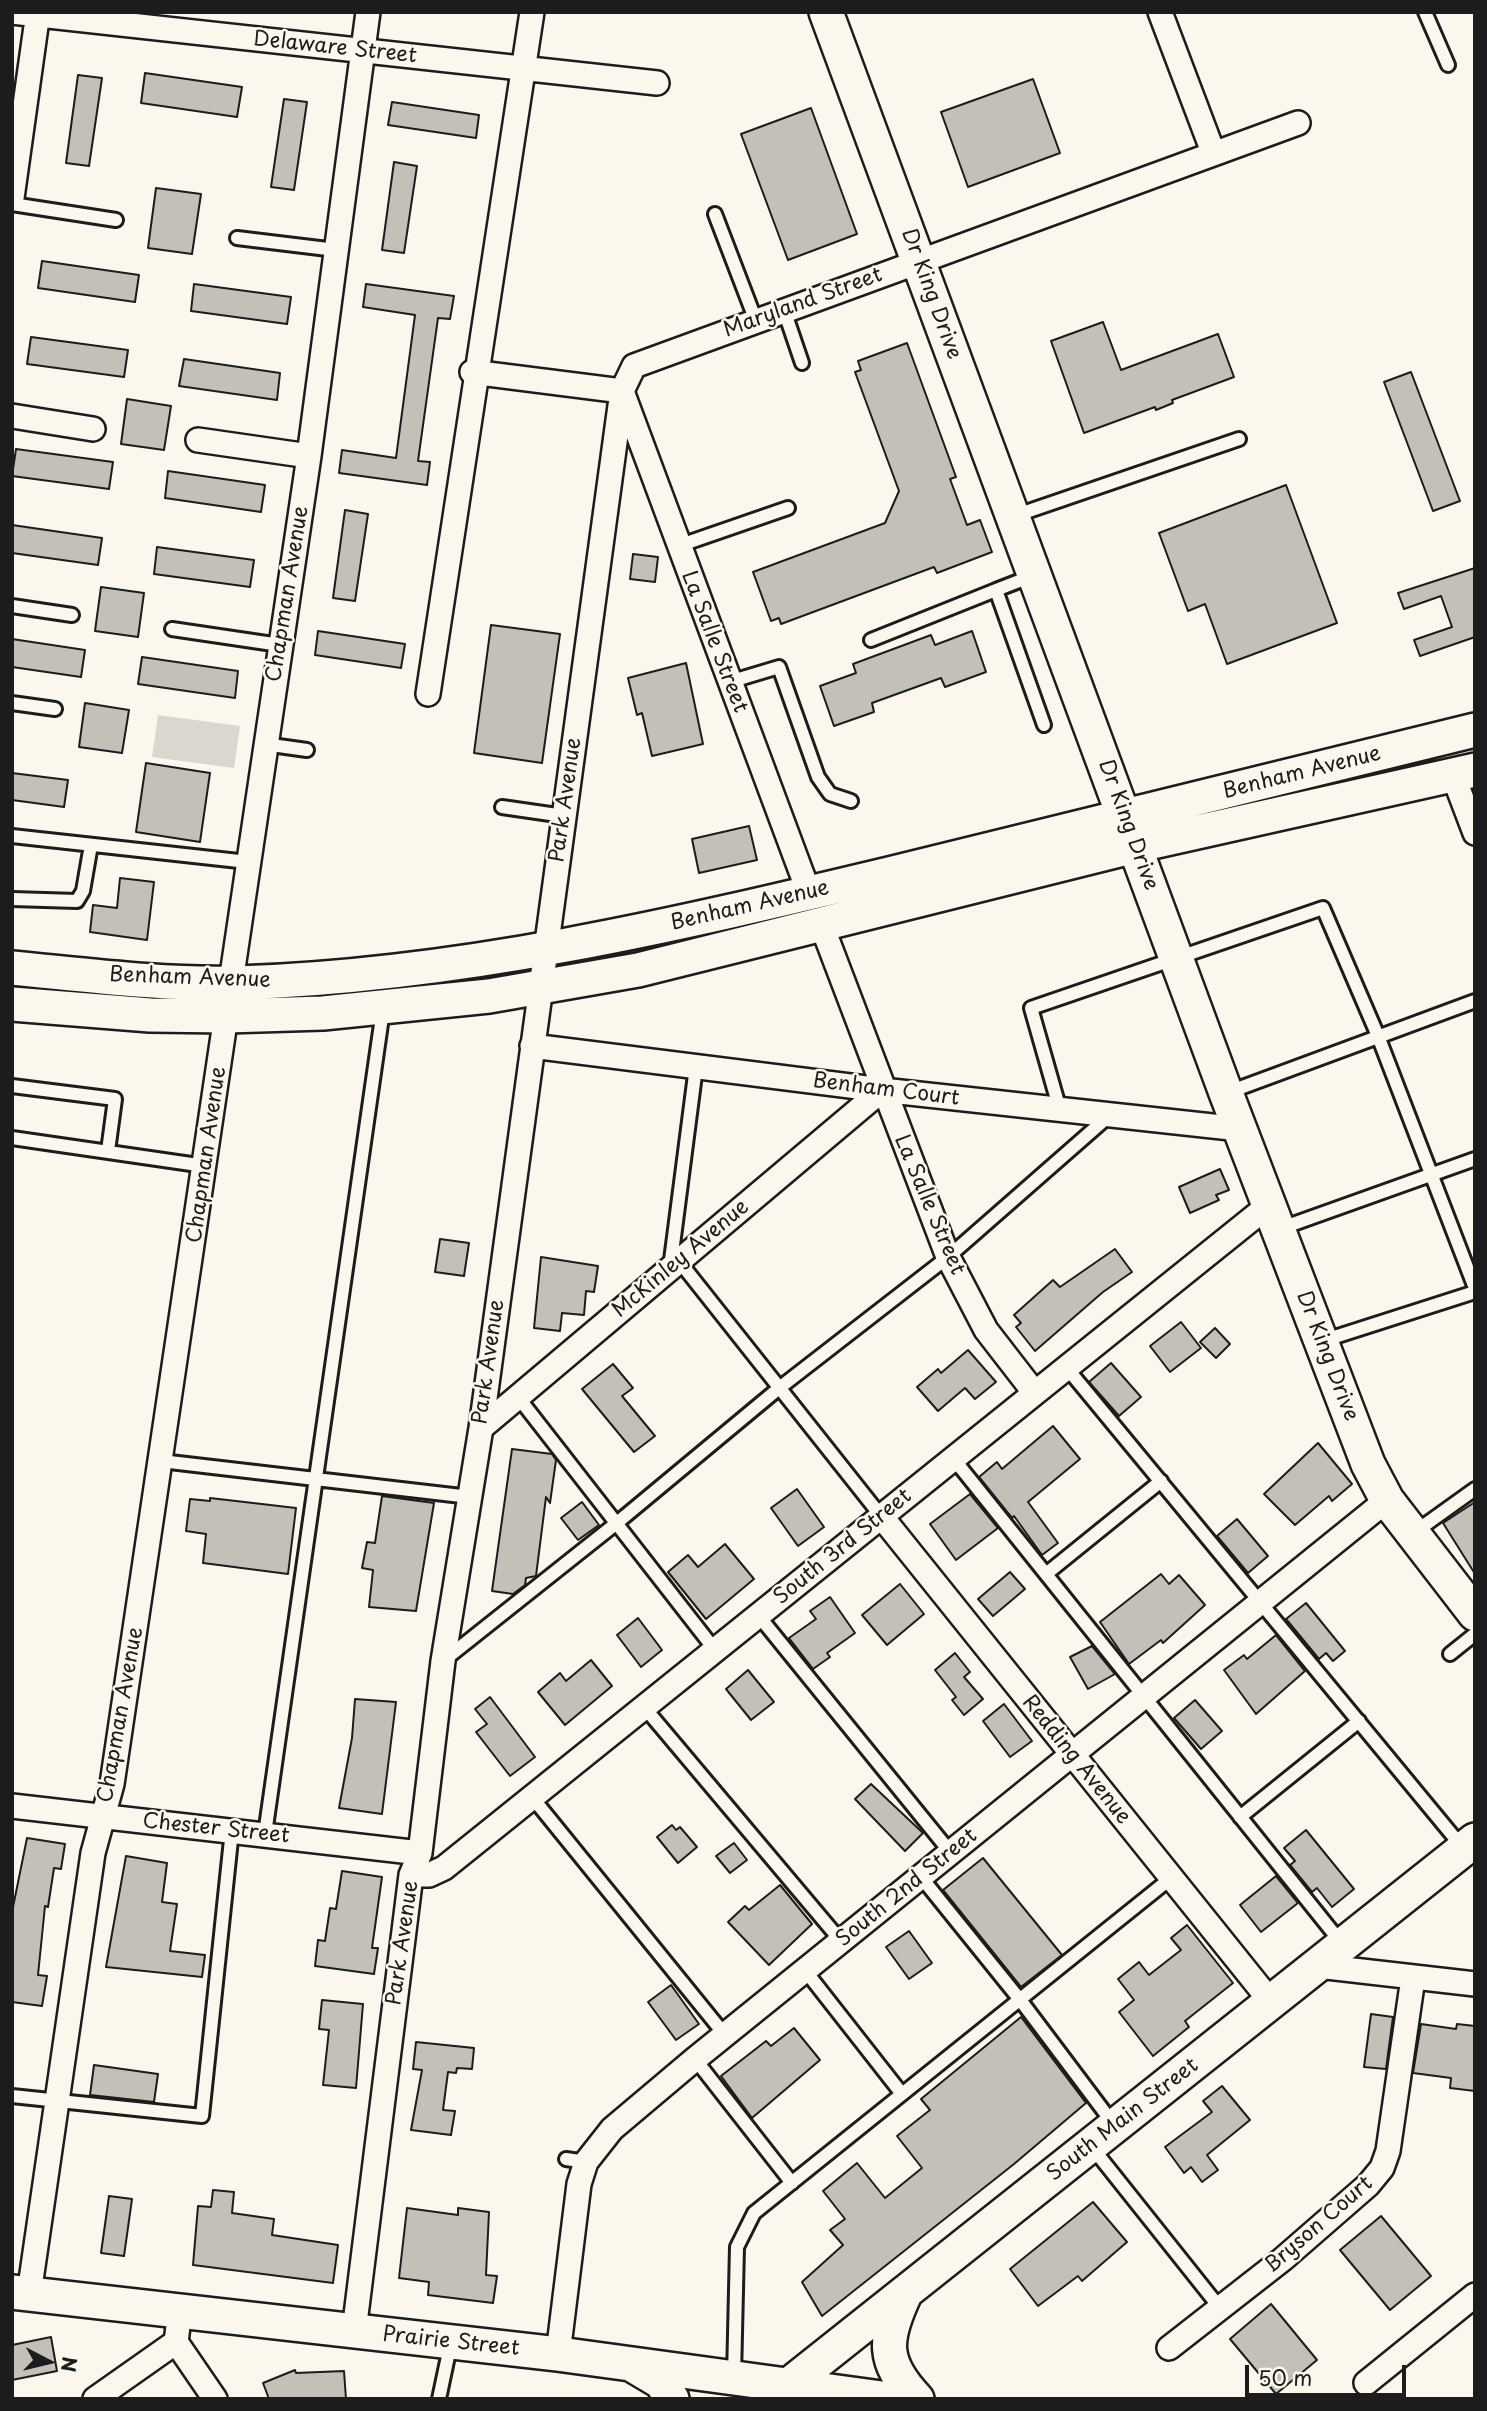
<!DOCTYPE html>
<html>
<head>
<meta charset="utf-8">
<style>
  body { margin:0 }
  #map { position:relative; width:1487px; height:2411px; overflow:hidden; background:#fbf7ec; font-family:"Playpen Sans",sans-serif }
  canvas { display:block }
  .frame { position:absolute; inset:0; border:14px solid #1c1c1c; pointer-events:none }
  .north { position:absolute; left:14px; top:2327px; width:70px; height:70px; -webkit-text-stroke:5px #fbf7ec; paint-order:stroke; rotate:97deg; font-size:19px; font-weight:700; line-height:28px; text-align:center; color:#1c1c1c }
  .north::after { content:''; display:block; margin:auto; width:24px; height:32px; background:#1c1c1c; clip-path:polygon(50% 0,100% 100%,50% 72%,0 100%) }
  .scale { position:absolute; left:1245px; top:2365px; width:161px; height:32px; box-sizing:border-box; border:4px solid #1c1c1c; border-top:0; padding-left:9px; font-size:21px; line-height:24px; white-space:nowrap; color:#1c1c1c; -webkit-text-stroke:5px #fbf7ec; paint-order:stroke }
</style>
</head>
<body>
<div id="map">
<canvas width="1487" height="2411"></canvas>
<div class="frame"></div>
<div class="north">N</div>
<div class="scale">50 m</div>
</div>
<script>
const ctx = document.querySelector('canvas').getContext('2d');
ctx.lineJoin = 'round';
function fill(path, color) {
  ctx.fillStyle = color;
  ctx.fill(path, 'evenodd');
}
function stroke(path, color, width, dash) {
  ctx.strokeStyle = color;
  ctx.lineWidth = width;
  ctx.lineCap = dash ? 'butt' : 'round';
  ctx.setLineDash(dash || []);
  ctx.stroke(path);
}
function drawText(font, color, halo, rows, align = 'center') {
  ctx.font = font + ' "Playpen Sans",sans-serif';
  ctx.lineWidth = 5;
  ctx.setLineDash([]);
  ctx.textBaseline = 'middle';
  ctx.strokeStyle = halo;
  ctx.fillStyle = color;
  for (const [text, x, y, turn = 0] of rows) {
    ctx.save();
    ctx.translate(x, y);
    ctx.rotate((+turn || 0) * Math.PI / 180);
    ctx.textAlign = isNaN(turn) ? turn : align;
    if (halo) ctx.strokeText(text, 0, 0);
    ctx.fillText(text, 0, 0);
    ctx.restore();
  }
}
const green = new Path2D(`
  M158,715L240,726L234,768L152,757Z`);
const building = new Path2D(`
  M145,73L242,87L237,117L141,103Z
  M78,75L102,78L89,166L66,163Z
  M1033,79L1060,153L968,187L941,112Z
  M284,99L307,102L294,190L271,187Z
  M392,102L479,115L476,138L388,125Z
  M811,108L857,234L788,260L741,134Z
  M394,162L417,166L404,253L382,250Z
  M156,188L201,194L192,254L148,248Z
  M42,261L139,275L135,302L38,288Z
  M194,284L291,297L287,324L191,311Z
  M366,284L454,296L450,319L438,318L418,461L430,462L427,485L339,473L342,450L396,458L415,315L363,307Z
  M1103,322L1121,370L1218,334L1234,377L1172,400L1173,403L1156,410L1155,407L1084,433L1051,341Z
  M31,337L128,350L124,377L27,364Z
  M907,343L956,477L950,479L967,525L980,520L992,552L937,573L934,567L781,624L779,618L771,621L753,572L885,523L899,491L855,372L861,370L858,361Z
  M184,359L280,373L277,400L179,386Z
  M1411,372L1460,501L1433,511L1384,382Z
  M127,399L171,406L164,450L121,444Z
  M16,449L113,462L109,489L12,476Z
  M168,471L265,485L261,512L165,498Z
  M1286,485L1337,623L1227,664L1205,604L1188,611L1159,533Z
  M345,510L368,514L355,601L333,598Z
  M12,525L102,538L98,565L12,553Z
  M157,547L254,560L250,587L154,574Z
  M633,554L658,557L655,582L630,579Z
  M1475,568V637L1420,656L1414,640L1452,627L1441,596L1404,609L1398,593Z
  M101,587L144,593L138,637L95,631Z
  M491,625L560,634L542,763L474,753Z
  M318,631L405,644L401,668L315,655Z
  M972,631L986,672L945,687L941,678L872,703L874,712L834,726L820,686L856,673L853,664L931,635L935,645Z
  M12,639L85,650L81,677L12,667Z
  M142,657L238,671L235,698L138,684Z
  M686,663L703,744L652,756L642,713L637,715L628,678Z
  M85,703L129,710L122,753L79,747Z
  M146,763L210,773L200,842L136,832Z
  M12,773L68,780L64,807L12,800Z
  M749,826L757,860L699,873L692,839Z
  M120,878L154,882L147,940L90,932L93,905L117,908Z
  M1220,1169L1229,1190L1216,1195L1219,1200L1190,1213L1179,1187Z
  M440,1239L469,1243L464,1276L435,1272Z
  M1115,1249L1132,1272L1103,1292L1035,1351L1016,1327L1021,1323L1014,1315L1053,1280L1060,1287Z
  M541,1257L598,1266L594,1292L586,1291L584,1315L562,1313L560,1331L534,1328Z
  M1181,1322L1201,1348L1170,1372L1150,1346Z
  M1215,1328L1230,1344L1216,1358L1200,1342Z
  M968,1350L996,1382L975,1399L965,1388L938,1411L917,1387L938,1369L941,1373Z
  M1111,1363L1141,1397L1119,1416L1089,1382Z
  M613,1364L633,1388L622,1396L655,1436L634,1452L582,1389Z
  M1053,1426L1080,1459L1028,1502L1058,1543L1042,1555L1014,1516L1012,1518L979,1477L997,1462L1002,1469Z
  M1318,1443L1352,1484L1332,1501L1329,1496L1295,1525L1264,1494Z
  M512,1449L552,1454L556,1460L550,1503L546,1497L536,1576L526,1578L525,1585L513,1594L492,1591Z
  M797,1489L824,1527L798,1546L771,1508Z
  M970,1494L998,1528L956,1560L930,1524Z
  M382,1496L434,1503L416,1611L369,1607L373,1570L362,1568L367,1542L375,1543Z
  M210,1498L296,1508L288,1574L203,1563L206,1534L186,1531L190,1499L210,1501Z
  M582,1502L599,1525L578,1540L561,1518Z
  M1475,1502V1574L1443,1523Z
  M1237,1519L1268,1556L1248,1573L1217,1536Z
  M725,1544L754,1579L706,1619L668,1572L688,1555L698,1567Z
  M1010,1572L1025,1589L993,1616L978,1599Z
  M1161,1574L1169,1584L1179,1575L1205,1605L1163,1643L1161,1640L1129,1664L1100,1622Z
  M900,1584L924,1614L887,1645L862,1615Z
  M830,1597L855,1633L827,1653L830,1657L813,1669L789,1638L816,1619L810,1611Z
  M1306,1603L1345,1651L1333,1661L1326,1653L1319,1659L1286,1619Z
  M638,1618L662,1650L641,1667L617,1635Z
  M1276,1635L1305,1671L1256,1714L1224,1670L1244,1655L1247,1659Z
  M1092,1646L1115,1674L1088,1689L1070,1657Z
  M955,1653L970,1672L964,1677L983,1699L964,1715L952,1700L956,1697L935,1670Z
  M591,1660L612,1686L565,1725L538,1692L560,1673L566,1681Z
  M748,1670L774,1702L751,1720L726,1689Z
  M490,1697L535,1757L510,1776L476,1732L487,1724L475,1709Z
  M355,1699L396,1702L382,1814L339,1808L352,1738Z
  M1195,1700L1222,1731L1201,1749L1174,1718Z
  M1004,1704L1032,1741L1010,1757L983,1721Z
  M871,1784L923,1833L905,1851L855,1799Z
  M672,1825L676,1830L680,1827L697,1847L678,1863L657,1837Z
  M1306,1830L1354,1889L1332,1907L1317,1888L1312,1892L1290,1865L1295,1861L1284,1848Z
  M27,1838L65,1844L61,1869L54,1868L48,1907L45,1906L38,1975L47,1976L42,2006L12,2002V1912Z
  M734,1843L747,1860L730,1873L716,1856Z
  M126,1856L167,1863L162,1902L177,1904L170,1951L205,1955L202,1977L106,1967Z
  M983,1858L1062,1955L1021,1987L943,1890Z
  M342,1871L382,1877L372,1948H378L374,1974L315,1966L318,1940L325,1941L330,1908L336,1909Z
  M1276,1876L1298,1903L1261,1932L1240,1905Z
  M780,1885L812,1924L769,1965L728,1922L745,1906L749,1910Z
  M1187,1925L1233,1983L1185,2021L1189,2027L1153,2056L1119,2012L1134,2000L1118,1979L1139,1962L1149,1975L1181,1950L1171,1938Z
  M909,1931L932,1963L909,1979L886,1947Z
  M671,1985L699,2024L676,2040L648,2002Z
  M322,2000L363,2004L356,2088L323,2085L329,2030L319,2029Z
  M1371,2014L1393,2017L1386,2069L1364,2067Z
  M1021,2017L1086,2103L1014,2164L822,2316L802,2282L843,2245L830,2230L845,2219L823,2191L857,2163L885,2198L922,2168L897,2136L930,2110L921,2099Z
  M1421,2024L1456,2029L1457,2024L1475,2026V2091L1450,2088L1451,2078L1413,2073Z
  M794,2028L820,2060L752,2118L721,2076L766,2041L771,2046Z
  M416,2042L474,2048L472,2069L457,2068L456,2073L448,2072L443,2110L455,2111L451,2135L411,2130L422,2070L413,2069Z
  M94,2065L158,2074L154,2102L90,2095Z
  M1222,2086L1250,2120L1207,2155L1218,2170L1202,2182L1191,2167L1184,2173L1165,2147L1212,2112L1203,2101Z
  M213,2190L234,2192L232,2213L274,2219L272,2235L338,2245L333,2283L193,2265L198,2206L211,2207Z
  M109,2196L132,2199L124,2256L101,2253Z
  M1093,2202L1127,2242L1082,2281L1078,2276L1038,2306L1010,2269Z
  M407,2208L458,2215V2208L489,2212L486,2275L497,2276L493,2303L428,2295L429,2282L399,2278Z
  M1381,2216L1431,2276L1390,2310L1340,2250Z
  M1271,2304L1317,2360L1276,2394L1230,2339Z
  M51,2337L57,2371L12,2380V2345Z
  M295,2370L296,2373L344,2371L346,2399H269L263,2383Z`);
const lane = new Path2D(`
  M1425,12L1448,65
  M12,204L116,220
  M715,214L756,321
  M237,238L336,250
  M784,310L802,363
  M1014,516L1239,439
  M678,546L788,508
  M1032,576L996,590L1044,725
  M12,606L72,615
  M172,629L280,645
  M871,640L996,590
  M729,682L779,667L818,777L830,794L851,801
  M12,703L55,709
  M264,744L307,750
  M502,807L564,816
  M12,836L248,862
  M12,899L77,901L83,891L91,845
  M12,1086L115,1099L108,1151
  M1229,1092L1475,1001
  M1060,1110L1031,1008L1323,908L1378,1036L1475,1288
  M12,1138L205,1166
  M1279,1229L1475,1159
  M679,1261L881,1516
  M670,1268L696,1067
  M1322,1341L1475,1292
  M1066,1367L1463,1848
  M518,1397L715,1650
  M953,1458L1343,1945
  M161,1461L470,1497
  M1415,1532L1475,1489
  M1046,1574L1161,1481
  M758,1615L951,1853
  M1450,1654L1475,1634
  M443,1661L618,1522L778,1389L948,1257L1110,1115
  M644,1707L841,1941
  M532,1797L725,2035
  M1240,1817L1359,1721
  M265,1834L383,1010
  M921,1877L1021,2001L1115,2126
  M804,1969L902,2094
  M695,2059L792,2183
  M12,2096L202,2116L232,1830
  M1091,2146L1220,2308
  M566,2159L586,2162
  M734,2377L737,2247L754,2213L1171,1878
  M439,2399L451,2342`);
const street = new Path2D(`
  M12,12L657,83
  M1160,12L1213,152
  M12,198L38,12
  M472,372L622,391L634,366L1298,123
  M623,394L809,893
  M12,416L93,429
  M198,440L309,456
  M428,694L532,12
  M1453,775L1475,833
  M822,926L948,1257L986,1330L1034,1392
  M532,1046L882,1090L1240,1129
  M481,1428L882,1090
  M881,1516L1272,2003
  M12,1806L420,1853
  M411,1875H429L444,1868L1269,1205
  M1318,1966L1475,1984
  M29,2294L93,1853L112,1784L309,456L368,12
  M354,2331L411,1875L420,1853L443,1661L481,1428L622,391
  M176,2342L215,2399
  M1169,2348L1283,2259L1368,2185L1382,2168L1388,2151L1413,1978
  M558,2354L579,2184L586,2162L612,2129L695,2059L1387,1500
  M1366,2383L1475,2295
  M95,2399L176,2342L180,2311`);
const secondary = new Path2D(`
  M826,12L1226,1093L1368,1464L1387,1500L1475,1614
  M12,968C86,975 162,985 236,983C460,976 676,925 893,873C1087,826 1281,778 1475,730
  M12,1004L150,1015L227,1016L323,1013L489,996L638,970L1135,846L1475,770
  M12,2292L558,2354L889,2399
  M905,2294C884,2339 881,2361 917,2399
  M634,2366L661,2382L672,2399
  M771,2399L1475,1840`);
const streetNames = [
  ["Delaware Street",335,48,6],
  ["Dr King Drive",931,294,70],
  ["Maryland Street",803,303,-20],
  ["Chapman Avenue",288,594,-81],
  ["La Salle Street",714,642,69],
  ["Benham Avenue",1302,773,-14],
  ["Park Avenue",566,800,-82],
  ["Dr King Drive",1128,825,70],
  ["Benham Avenue",750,906,-13],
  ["Benham Avenue",190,978,2],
  ["Benham Court",886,1090,7],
  ["Chapman Avenue",207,1155,-82],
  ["La Salle Street",929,1205,67],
  ["McKinley Avenue",681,1259,-40],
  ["Dr King Drive",1327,1356,69],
  ["Park Avenue",489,1362,-82],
  ["South 3rd Street",843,1547,-39],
  ["Chapman Avenue",121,1715,-80],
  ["Redding Avenue",1076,1760,51],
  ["Chester Street",216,1829,6],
  ["South 2nd Street",907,1888,-39],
  ["Park Avenue",403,1943,-82],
  ["South Main Street",1123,2120,-38],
  ["Bryson Court",1319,2225,-41],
  ["Prairie Street",451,2342,6]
];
fill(green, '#dad7ce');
fill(building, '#c3c0b8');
stroke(building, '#1c1c1c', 2);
stroke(lane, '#1c1c1c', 18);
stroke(street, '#1c1c1c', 28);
stroke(secondary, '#1c1c1c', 38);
stroke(lane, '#fbf7ec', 12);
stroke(street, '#fbf7ec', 23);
stroke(secondary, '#fbf7ec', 33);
drawText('21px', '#1c1c1c', '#fbf7ec', streetNames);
</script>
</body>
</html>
